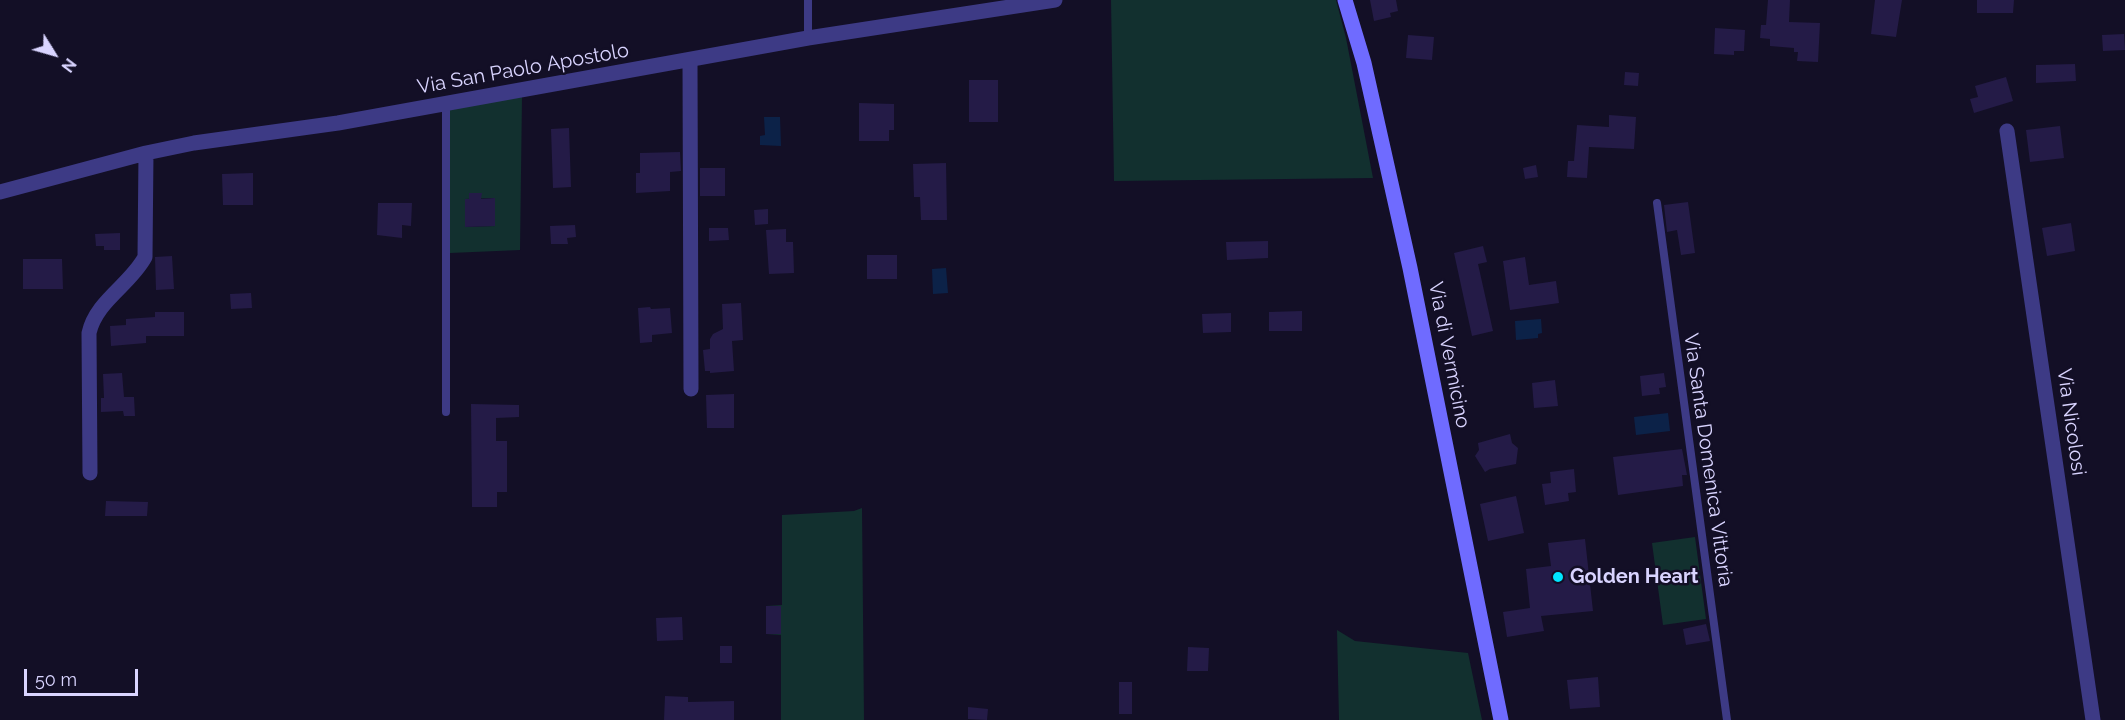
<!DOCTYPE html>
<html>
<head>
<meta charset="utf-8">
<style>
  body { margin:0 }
  #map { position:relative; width:2125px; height:720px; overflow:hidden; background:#130f26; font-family:Raleway,sans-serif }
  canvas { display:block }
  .north { position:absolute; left:24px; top:24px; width:60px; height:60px; -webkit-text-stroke:4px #130f26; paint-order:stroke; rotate:127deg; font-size:16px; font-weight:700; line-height:24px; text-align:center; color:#d9d4ff }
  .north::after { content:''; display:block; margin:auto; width:21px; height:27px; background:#d9d4ff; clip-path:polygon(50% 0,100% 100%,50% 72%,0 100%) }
  .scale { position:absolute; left:24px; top:669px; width:114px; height:27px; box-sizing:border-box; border:3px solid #d9d4ff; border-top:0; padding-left:8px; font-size:18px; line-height:21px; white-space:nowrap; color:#d9d4ff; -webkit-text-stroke:4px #130f26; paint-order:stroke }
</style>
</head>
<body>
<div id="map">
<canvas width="2125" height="720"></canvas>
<div class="north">N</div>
<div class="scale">50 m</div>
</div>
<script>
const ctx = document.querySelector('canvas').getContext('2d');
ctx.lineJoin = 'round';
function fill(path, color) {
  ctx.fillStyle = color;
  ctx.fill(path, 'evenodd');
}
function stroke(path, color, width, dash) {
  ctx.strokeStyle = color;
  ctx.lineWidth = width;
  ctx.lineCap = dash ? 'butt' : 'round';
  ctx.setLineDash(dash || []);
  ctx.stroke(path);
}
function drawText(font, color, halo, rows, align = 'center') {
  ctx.font = font + ' Raleway,sans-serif';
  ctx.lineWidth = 5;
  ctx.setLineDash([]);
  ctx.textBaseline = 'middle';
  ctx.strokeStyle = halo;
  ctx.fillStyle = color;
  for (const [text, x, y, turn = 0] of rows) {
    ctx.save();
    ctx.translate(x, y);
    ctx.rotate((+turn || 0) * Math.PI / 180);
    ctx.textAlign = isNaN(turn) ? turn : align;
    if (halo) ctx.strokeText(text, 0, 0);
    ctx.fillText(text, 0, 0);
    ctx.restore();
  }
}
const green = new Path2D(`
  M1111,0H1336L1346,38L1373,178L1114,181Z
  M522,97L520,250L450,253V108ZM494,198L495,226L465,227V199Z
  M862,508L864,720H781V635L766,634V606L782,605V515L854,511Z
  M1695,537L1706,619L1663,625L1652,543Z
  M1337,630L1355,641L1468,653L1482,720H1339Z`);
const water = new Path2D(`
  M764,117H780L781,146L760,145V136L765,135Z
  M946,268L948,293L933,294L932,269Z
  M1541,319L1542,333L1538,334V338L1516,340L1515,321Z
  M1668,413L1670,431L1636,435L1634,417Z`);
const building = new Path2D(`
  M1370,0H1396L1398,11L1390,13L1391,17L1374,21Z
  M1768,0H1790L1789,22L1820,23L1818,62L1797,61L1798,52H1794V48L1770,46V39L1760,38L1761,25H1766Z
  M1875,0H1902L1896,37L1871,34Z
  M1977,0H2014L2013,13H1977Z
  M1715,28L1745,30L1744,51H1734V55L1714,54Z
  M2124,34L2125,50L2103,51L2102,35Z
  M1408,35L1434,37L1432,60L1406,58Z
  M2075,64L2076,81L2036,83V65Z
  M1625,72L1639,73L1638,86L1624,85Z
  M2006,77L2013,101L1974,113L1970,99L1978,97L1975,86Z
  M969,80H998V122H969Z
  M859,103L894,104V130H889V141H859Z
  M1609,115L1636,117L1634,149L1589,147L1587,178L1567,177L1568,161H1574L1577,125L1609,127Z
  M2060,126L2064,158L2030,162L2026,130Z
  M569,128L571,187L553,188L551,129Z
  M680,152L681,171L670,172V191L636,193V173H640V153Z
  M946,163L947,220H921L920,197H914L913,164Z
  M1536,165L1538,177L1525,179L1523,168Z
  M700,168H725V196H700Z
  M253,173V205H223L222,174Z
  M469,193H482L481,199L495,198V226L465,227V199H469Z
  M1688,202L1695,253L1681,255L1677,230L1667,232L1664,205Z
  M378,203H412L411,226L402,225V238L377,235Z
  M768,209V224L755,225L754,210Z
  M2071,223L2075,251L2047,256L2042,228Z
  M575,225L576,237L567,238L568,244H551L550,226Z
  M709,228H728L729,240L709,241Z
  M786,229V242H793L794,273L769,274L766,230Z
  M120,233V250H104V246H96L95,234Z
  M1268,241V258L1227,260L1226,242Z
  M1483,246L1487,262L1478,264L1493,331L1472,336L1454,253Z
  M867,255H897V279H867Z
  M172,256L174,289L156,290L155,257Z
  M1525,257L1529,285L1556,281L1559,303L1510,310L1503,261Z
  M23,259H62L63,289H23Z
  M251,293L252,308L231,309L230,294Z
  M741,303L743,340L732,341L734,371L710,373V371H705L703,350L710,349V339L713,334L723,329L722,304Z
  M650,307L651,309L670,308L672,333L652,335V342L640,343L638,308Z
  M1302,311V331H1269V312Z
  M155,312H184V336H146V343L111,346L110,326L126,325V319L155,317Z
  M1231,313V332L1203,333L1202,314Z
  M122,373L124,397H134L135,416H124L123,411L101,412V398H104L103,374Z
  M1664,373L1666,387L1659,388L1660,394L1642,396L1640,376Z
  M1555,380L1558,406L1534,408L1532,383Z
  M734,394V428H707L706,395Z
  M471,404L519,405V417L496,418V441H507V492H497V507H472Z
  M1510,434L1512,443L1518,448L1516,464L1490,469L1485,472L1475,456L1479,450L1478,443Z
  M1682,449L1687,475H1682L1683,486L1618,495L1613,457Z
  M1574,469L1576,492L1568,493L1569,501L1545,505L1542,484L1551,483L1550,472Z
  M1516,496L1524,533L1488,541L1480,504Z
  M106,501L148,502L147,516H105Z
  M1585,539L1593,611L1541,616L1544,631L1507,637L1503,612L1530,608L1526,569L1551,566L1548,543Z
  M766,606H781V634H766Z
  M682,617L683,640L657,641L656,618Z
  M1706,624L1710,641L1686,645L1683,629Z
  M720,646H732V663H720Z
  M1188,647L1209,648L1208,671H1187Z
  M1598,677L1600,707L1570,709L1567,680Z
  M1119,682H1132V714H1119Z
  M665,696L688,697V702L734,701V720H664Z
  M968,707L988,709L987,720L968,719Z`);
const lane = new Path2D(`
  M808,0V38
  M446,104V412
  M1657,203L1727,720`);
const street = new Path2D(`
  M690,60L691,389
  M2007,131L2093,720
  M0,192L146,153L194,143L338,123L808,38L1055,0
  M90,473L89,333C96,301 130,285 145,257L146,153`);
const secondary = new Path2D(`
  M1345,0L1364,63L1410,268L1501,720`);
const markers = [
  [1558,577,6,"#00e5ff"]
];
const streetNames = [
  ["Via San Paolo Apostolo",523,69,-10],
  ["Via di Vermicino",1449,355,79],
  ["Via Nicolosi",2071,422,82],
  ["Via Santa Domenica Vittoria",1708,460,82]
];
const poiNames = [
  ["Golden Heart",1570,577]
];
fill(green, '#12302f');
fill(water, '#0c2248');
fill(building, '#241b47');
stroke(lane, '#3d3a85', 8);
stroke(street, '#3d3a85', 15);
stroke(secondary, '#6f6bff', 15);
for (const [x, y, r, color] of markers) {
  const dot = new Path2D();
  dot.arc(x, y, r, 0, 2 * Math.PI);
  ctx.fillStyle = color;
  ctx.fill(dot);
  stroke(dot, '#130f26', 2);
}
drawText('20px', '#d9d4ff', '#130f26', streetNames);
drawText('bold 20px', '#d9d4ff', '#130f26', poiNames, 'left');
</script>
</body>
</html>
